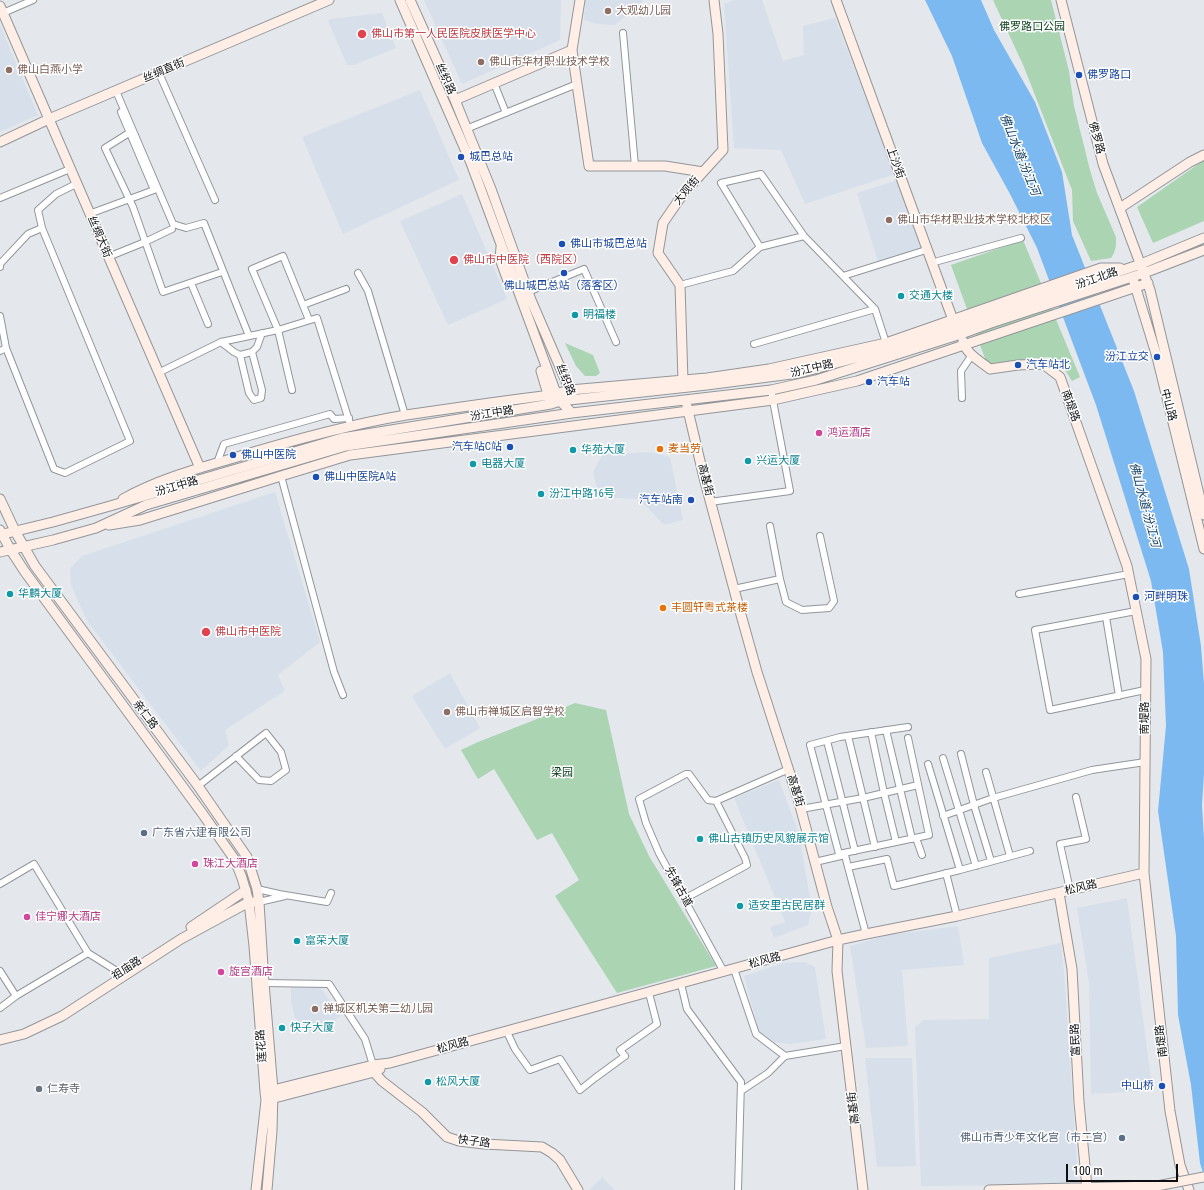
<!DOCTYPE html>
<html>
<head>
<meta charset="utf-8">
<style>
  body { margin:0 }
  #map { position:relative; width:1204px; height:1190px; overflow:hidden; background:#e4e8ec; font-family:"Roboto Condensed",sans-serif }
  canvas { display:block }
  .scale { position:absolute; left:1066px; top:1164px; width:112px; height:18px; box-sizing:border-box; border:2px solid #0d0e10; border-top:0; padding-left:5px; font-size:12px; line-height:14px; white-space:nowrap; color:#0d0e10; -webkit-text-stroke:3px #fff; paint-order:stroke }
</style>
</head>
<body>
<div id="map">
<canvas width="1204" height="1190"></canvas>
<div class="scale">100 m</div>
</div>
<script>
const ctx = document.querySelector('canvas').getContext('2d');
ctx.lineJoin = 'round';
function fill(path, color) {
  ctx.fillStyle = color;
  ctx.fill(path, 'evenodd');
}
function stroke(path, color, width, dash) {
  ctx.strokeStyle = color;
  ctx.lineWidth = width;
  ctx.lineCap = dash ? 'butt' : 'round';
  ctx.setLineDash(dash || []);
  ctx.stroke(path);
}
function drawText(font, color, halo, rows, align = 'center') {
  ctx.font = font + ' "Roboto Condensed","Noto Sans SC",sans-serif';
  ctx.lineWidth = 3;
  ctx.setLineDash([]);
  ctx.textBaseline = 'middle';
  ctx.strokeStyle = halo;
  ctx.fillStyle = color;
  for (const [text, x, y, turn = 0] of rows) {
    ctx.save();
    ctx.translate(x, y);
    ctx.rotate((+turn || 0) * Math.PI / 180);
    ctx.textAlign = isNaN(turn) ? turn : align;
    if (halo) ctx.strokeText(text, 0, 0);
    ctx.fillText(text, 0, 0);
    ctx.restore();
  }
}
const built = new Path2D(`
  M424,0H561L560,40L462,84Z
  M585,0H642L643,2L615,25L597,24L584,20Z
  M733,0H762L783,61L804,55L803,26L835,18L895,174L805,204L781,150L734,148L724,4Z
  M382,13L396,48L354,65H347L328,21L330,19Z
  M0,25L38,115L0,132Z
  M420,90L459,180L343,234L302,137Z
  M898,180L921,248L878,262L857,193Z
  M462,194L507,299L448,325L400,221Z
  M650,452L670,457L683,520L664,525L639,499L599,497L593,472L602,455Z
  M275,492L320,642L278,675L285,691L225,730L229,745L201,771L88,622L77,599L71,584L70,568L82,556Z
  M450,673L480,728L445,749L412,696Z
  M779,780L799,834L812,908L808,925L774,938L770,927L785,922L734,798Z
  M1127,898L1152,1086L1143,1091L1091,1094L1089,983L1077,908Z
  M958,926L964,965L902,970L908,1046L866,1048L850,946L888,935Z
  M1061,943L1064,972L1078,1178L1064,1185L921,1186L915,1027L924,1020L989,1019V958Z
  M805,962L815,967L826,1039L791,1044L774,1042L759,1032L744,976L784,963Z
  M291,987H320L341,1016L329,1025L309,1031L295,1018L291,1000Z
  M865,1058H912L916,1166L877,1167Z
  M602,1177L615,1190H589Z`);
const green = new Path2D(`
  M993,0H1051L1069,71L1074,106L1090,170L1097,193L1116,237V246L1114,253L1111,258L1091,261L1073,221L1072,190L1024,67Z
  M1204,160V221L1153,243L1137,207Z
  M1023,240L1080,377L1072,381L1065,370L1048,357L987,364L951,265Z
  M565,343L593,355L600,373L596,376H585L576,366Z
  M575,703L606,710L629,814L649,856L716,966L617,993L555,896L579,880L552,833L537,840L494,769L478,779L461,750L478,742L532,721Z`);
const water = new Path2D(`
  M925,0H981L994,30L1035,102L1062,172L1072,235L1134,391L1189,569L1201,646L1204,684V774L1202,805L1204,839V1176L1200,1163L1191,1085L1178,1015L1176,936L1158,811L1166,726L1163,652L1151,581L1096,405L1037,248L1010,194L982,143L952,56Z`);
const street = new Path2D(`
  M3,13L33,0
  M623,33L635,166
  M159,73L215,200
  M494,83L506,113
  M116,91L173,224L186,228L204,223L249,336
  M466,129L577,84
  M129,133L105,148L133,207L163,292L222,272
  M0,198L70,169
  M89,214L154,190L121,112
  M804,236L760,247L721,183L761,174L804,236L875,309L886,343
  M108,257L145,242L172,229
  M931,263L1021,238
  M0,267V264L28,234L42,228L38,210L56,194L76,184
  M358,273L368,291L405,415
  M843,276L926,250
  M191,283L208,324
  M680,285L733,271L760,247
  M528,292L584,269L616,342
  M303,305L346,289
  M0,316L6,348L0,351
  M221,342L234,352L240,355L252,352L257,347L262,333
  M754,344L875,309
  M6,348L54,469L65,473L130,441L42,228
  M240,355L249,393L254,400L261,398L262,390L252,352
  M158,373L221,342L278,330L317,318L351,427
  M292,390L278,330L252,269L283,256L309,320
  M962,398L961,371L972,355
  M217,463L224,444L330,414L334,419L349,418
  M281,476L334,672L343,695
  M710,502L790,491L771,390
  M770,526L780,579
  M734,589L780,579L786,602L802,610L829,608L834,601L820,536
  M1019,594L1129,574
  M1136,611L1035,630L1050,710L1145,690
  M1106,617L1119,696
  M886,730L912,839
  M848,736L875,847
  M908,738L929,835L896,842L884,793L918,785
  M827,741L855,851
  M961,754L974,805L991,861
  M943,758L976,866
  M928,764L960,870
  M986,772L1010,856
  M198,786L266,733L281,752L286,770L271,781L259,780L236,756
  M801,809L863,798L884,793L871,732
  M943,816L993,798L1092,770L1145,762
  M916,838L922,855
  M896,842L839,854L810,745L840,737L908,727
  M815,862L845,855L848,867L887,859L894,886L960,870L1030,851
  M848,867L866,934
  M946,873L957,916
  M0,884L34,864L88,953L120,973
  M257,889L279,894L327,902L331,893
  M1070,890L1060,844L1086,839L1076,797
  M684,899L747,865L745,858L716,801
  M259,902L285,896
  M734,969L756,1034L785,1056
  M0,971L16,996L0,1008
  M724,972L659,853L646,823L639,799L686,774H689L708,800L716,801L789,769
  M264,983L329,984L365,1039L373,1065
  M681,984L687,1009L741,1082L738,1190
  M16,996L88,953
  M507,1032L515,1049L530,1070L560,1059L580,1090L595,1078L625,1056L620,1050L657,1024L649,993
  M741,1091L768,1073L785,1056L846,1046`);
const secondary = new Path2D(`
  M400,0L471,163L556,393L560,401L572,413
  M410,0L455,100L491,189L531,300L572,395
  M580,0L572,50L589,166H665L703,172
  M836,0L953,320
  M1061,0L1103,164L1150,290L1204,515
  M0,6L200,468
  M455,100L572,50
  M0,142L49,119L329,0
  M1120,208L1190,162L1204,155
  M501,247L500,259L508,281
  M1134,282L1157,357L1204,549
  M963,341C966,354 980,361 990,369L1018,365L1043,364L1060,377L1127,566L1146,659L1144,873L1170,1111L1180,1165L1189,1190
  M541,371L550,401
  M683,381L680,285L658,253L663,223L683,194L723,150L718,34L714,0
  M687,406L704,478L738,604L757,672L799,802L827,907L838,940L837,971L863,1190
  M0,499L15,531L35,566L198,786L247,857L257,889L259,902L264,983L273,1090L272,1131L267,1190
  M123,499C155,481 192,470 227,460C286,442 346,425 406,415C454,408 502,401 550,395L570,390L707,378L769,369L886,343L1101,268H1120
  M109,525L140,520L281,476L350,455L773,400L857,381L1148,283
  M0,530L10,549L25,572L202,813L235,860L242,878L249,902L254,946L265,1092L266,1100L256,1190
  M0,535L53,522L110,506L342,438L551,404L560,401L707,385L799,373L886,350L1141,264L1204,238
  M0,552L53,540L96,528L146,505L346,446L572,413L771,390L816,380L961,334L991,323L1144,273L1204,250
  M1059,893L1072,969L1079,1102L1087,1188
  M191,927L246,890
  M0,1040L24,1034L62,1016L181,939L249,902H254
  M373,1065L374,1072L382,1081L422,1112L447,1137L459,1141L484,1144L542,1147L552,1153L560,1160L578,1190
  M265,1092L373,1065L390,1063L838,940L866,934L957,916L1144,873
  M267,1100L374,1072L380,1069
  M989,1190L1157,1186`);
const secondaryBridge = new Path2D(`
  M1157,1186L1204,1177`);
const markers = [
  [608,11,4,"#8d6e63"],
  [362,34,5,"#e0444e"],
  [481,62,4,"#8d6e63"],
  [9,70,4,"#8d6e63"],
  [1079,75,4,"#1a4fb4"],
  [461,157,4,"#1a4fb4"],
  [889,220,4,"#8d6e63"],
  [562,244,4,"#1a4fb4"],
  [454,260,5,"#e0444e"],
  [564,273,4,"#1a4fb4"],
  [901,296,4,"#0f9aa8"],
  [575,315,4,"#0f9aa8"],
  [1157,357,4,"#1a4fb4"],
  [1018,365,4,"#1a4fb4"],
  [869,382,4,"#1a4fb4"],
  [819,433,4,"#d1479c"],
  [510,447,4,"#1a4fb4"],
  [660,449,4,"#e8710a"],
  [573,450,4,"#0f9aa8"],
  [233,455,4,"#1a4fb4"],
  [748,461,4,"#0f9aa8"],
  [473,464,4,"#0f9aa8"],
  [316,477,4,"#1a4fb4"],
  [541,494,4,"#0f9aa8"],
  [691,500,4,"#1a4fb4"],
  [10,594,4,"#0f9aa8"],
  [1136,597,4,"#1a4fb4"],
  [663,608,4,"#e8710a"],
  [206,632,5,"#e0444e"],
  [447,712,4,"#8d6e63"],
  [144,833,4,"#5c6f8a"],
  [700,839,4,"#0f9aa8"],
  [195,864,4,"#d1479c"],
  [740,906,4,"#0f9aa8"],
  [27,917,4,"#d1479c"],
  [297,941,4,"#0f9aa8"],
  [221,972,4,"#d1479c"],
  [315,1009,4,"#8d6e63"],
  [282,1028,4,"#0f9aa8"],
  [428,1082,4,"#0f9aa8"],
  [1162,1086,4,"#1a4fb4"],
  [39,1089,4,"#6b7280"],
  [1122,1138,4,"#5c6f8a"]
];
const educationNames = [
  ["大观幼儿园",616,11],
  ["佛山市华材职业技术学校",489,62],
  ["佛山白燕小学",17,70],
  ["佛山市华材职业技术学校北校区",897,220],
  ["佛山市禅城区启智学校",455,712],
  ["禅城区机关第二幼儿园",323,1009]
];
const parkNames = [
  ["佛罗路口公园",1032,27],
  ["梁园",562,773]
];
const healthNames = [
  ["佛山市第一人民医院皮肤医学中心",371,34],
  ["佛山市中医院（西院区）",463,260],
  ["佛山市中医院",215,632]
];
const streetNames = [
  ["丝绸直街",164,71,-23],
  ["丝织路",445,79,66],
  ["佛罗路",1096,138,75],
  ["上沙街",895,163,70],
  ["大观街",687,191,-50],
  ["丝绸大街",99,237,67],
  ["汾江北路",1097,279,-19],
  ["汾江中路",812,369,-13],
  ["丝织路",565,380,69],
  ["中山路",1168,405,76],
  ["南堤路",1070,406,70],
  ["汾江中路",492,414,-9],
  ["高基街",705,480,76],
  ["汾江中路",177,487,-16],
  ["亲仁路",145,715,53],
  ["南堤路",1145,718,-90],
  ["高基街",795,791,73],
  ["先锋古道",678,887,61],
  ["松风路",1081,888,-13],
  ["松风路",765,961,-15],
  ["祖庙路",127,969,-33],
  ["富民路",1076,1040,-93],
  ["南堤路",1162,1041,-97],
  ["莲花路",262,1046,-94],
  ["松风路",453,1046,-15],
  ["高基街",854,1108,-97],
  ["快子路",474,1142,8]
];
const transitNames = [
  ["佛罗路口",1087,75],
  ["城巴总站",469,157],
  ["佛山市城巴总站",570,244],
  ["佛山城巴总站（落客区）",564,286,"center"],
  ["汾江立交",1149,357,"right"],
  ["汽车站北",1026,365],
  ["汽车站",877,382],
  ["汽车站C站",502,447,"right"],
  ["佛山中医院",241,455],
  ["佛山中医院A站",324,477],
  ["汽车站南",683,500,"right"],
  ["河畔明珠",1144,597],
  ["中山桥",1154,1086,"right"]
];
const cultureNames = [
  ["交通大楼",909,296],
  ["明福楼",583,315],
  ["华苑大厦",581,450],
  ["兴运大厦",756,461],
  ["电器大厦",481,464],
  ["汾江中路16号",549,494],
  ["华麟大厦",18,594],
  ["佛山古镇历史风貌展示馆",708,839],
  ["适安里古民居群",748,906],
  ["富荣大厦",305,941],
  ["快子大厦",290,1028],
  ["松风大厦",436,1082]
];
const hotelNames = [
  ["鸿运酒店",827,433],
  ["珠江大酒店",203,864],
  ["佳宁娜大酒店",35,917],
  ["旋宫酒店",229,972]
];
const foodNames = [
  ["麦当劳",668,449],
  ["丰圆轩粤式茶楼",671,608]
];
const serviceNames = [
  ["广东省六建有限公司",152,833],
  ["佛山市青少年文化宫（市二宫）",1114,1138,"right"]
];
const worshipNames = [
  ["仁寿寺",47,1089]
];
const waterNames = [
  ["佛山水道-汾江河",1019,155,68],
  ["佛山水道-汾江河",1144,505,75]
];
fill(built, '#d7dfea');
fill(green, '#abd4b3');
fill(water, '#7cb9f1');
stroke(street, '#92969a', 8);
stroke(secondary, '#92969a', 11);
stroke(street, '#fff', 6);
stroke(secondary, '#feeee6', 9);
stroke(secondaryBridge, '#92969a', 11, []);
stroke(secondaryBridge, '#feeee6', 9);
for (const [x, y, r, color] of markers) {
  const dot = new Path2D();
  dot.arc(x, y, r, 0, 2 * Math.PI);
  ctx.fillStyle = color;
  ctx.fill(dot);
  stroke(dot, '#fff', 1.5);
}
drawText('11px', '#785e54', '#fff', educationNames, 'left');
drawText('11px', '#0d411f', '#fff', parkNames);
drawText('11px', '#be3a42', '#fff', healthNames, 'left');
drawText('11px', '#0d0e10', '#fff', streetNames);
drawText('11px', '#164399', '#fff', transitNames, 'left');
drawText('11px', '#0d838f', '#fff', cultureNames, 'left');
drawText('11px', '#b23c85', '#fff', hotelNames, 'left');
drawText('11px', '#c56008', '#fff', foodNames, 'left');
drawText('11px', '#4e5e75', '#fff', serviceNames, 'left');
drawText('11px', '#5b616d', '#fff', worshipNames, 'left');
drawText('italic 12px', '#133f64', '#fff', waterNames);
</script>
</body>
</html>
